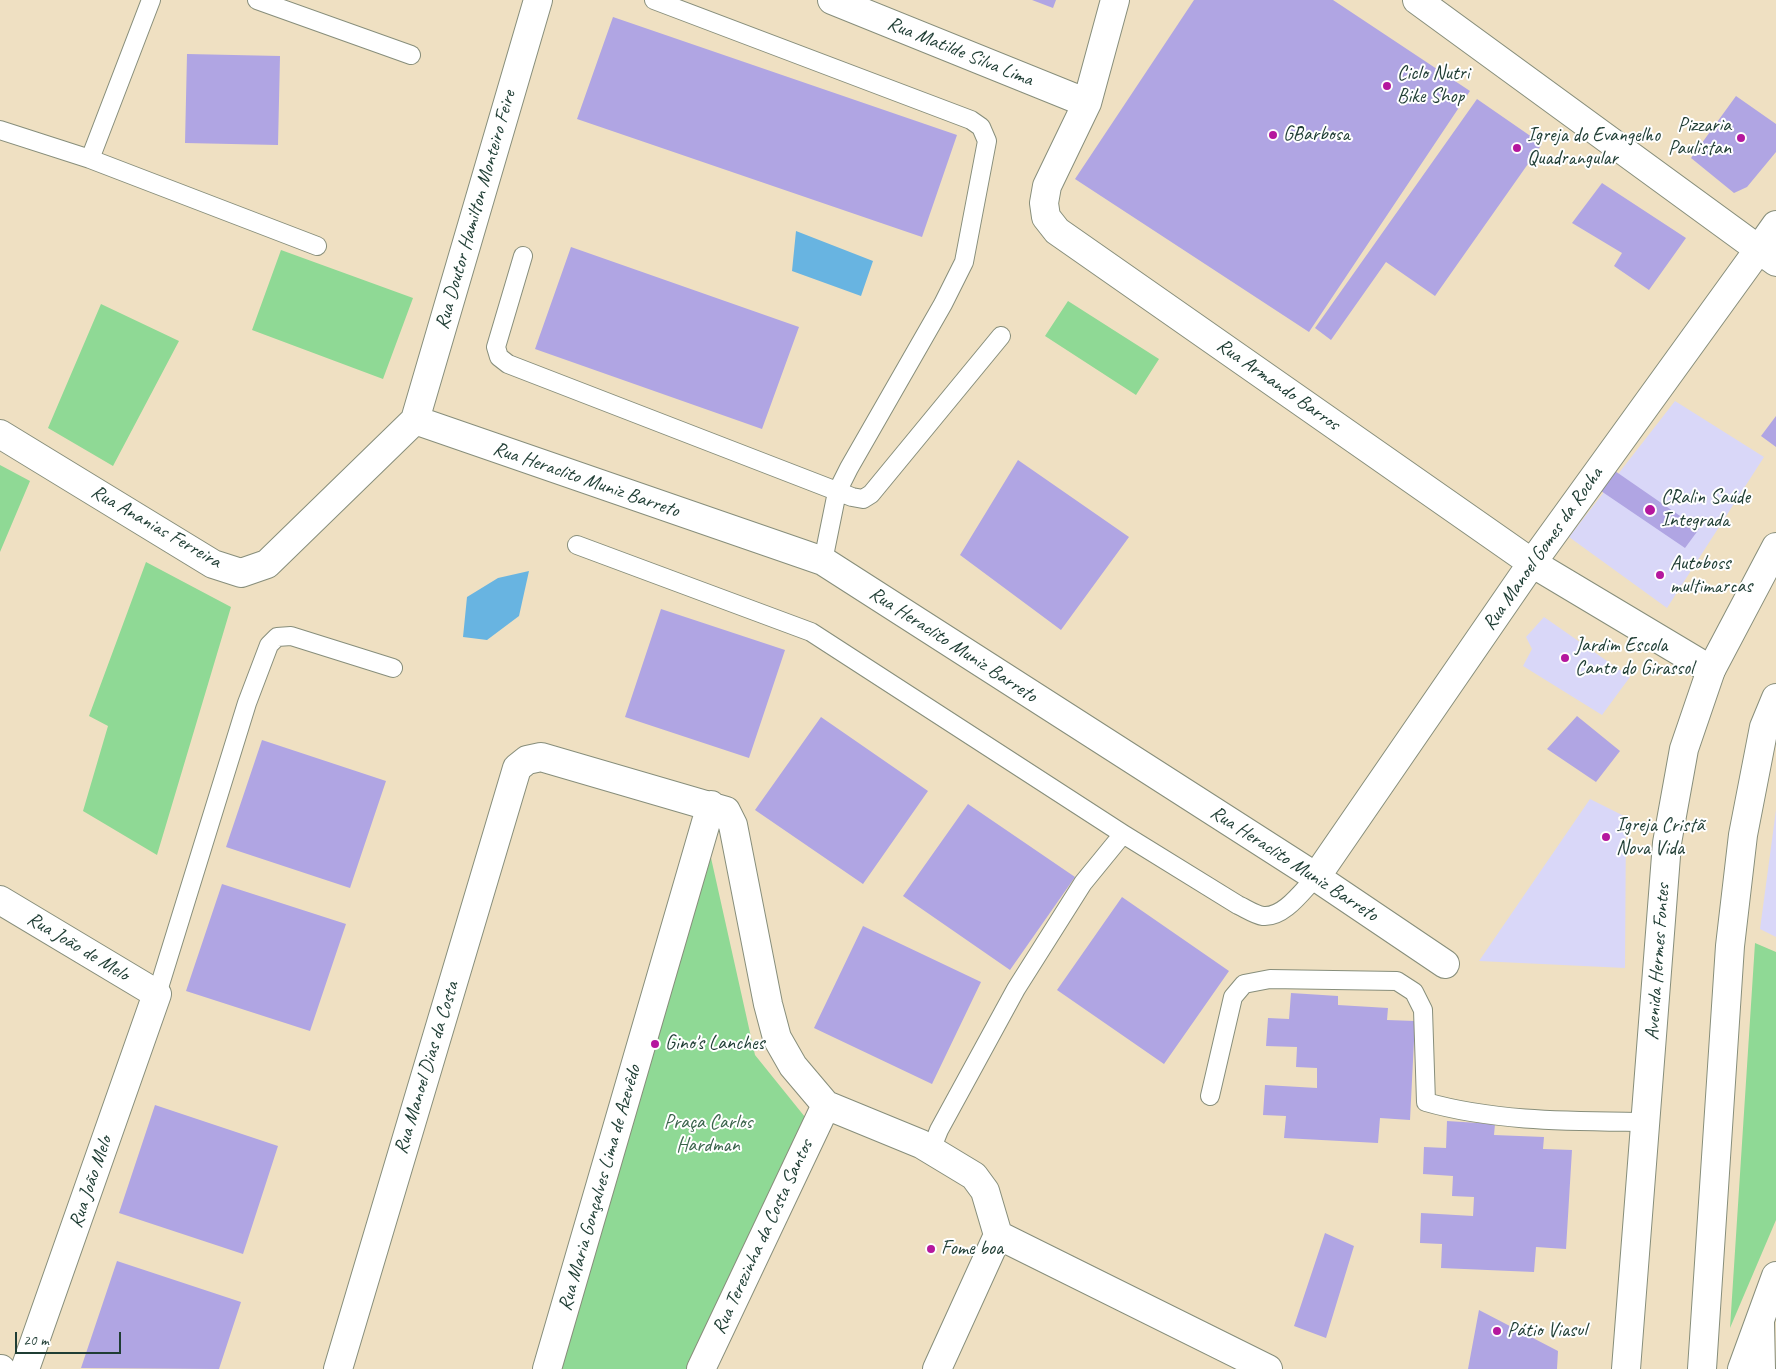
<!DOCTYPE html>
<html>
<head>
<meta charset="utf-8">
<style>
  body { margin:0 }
  #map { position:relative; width:1776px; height:1369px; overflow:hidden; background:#efe0c2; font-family:Caveat,sans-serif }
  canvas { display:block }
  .scale { position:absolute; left:15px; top:1332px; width:106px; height:22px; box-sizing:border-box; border:2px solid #1f3d34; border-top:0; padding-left:6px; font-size:15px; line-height:18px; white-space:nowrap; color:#1f3d34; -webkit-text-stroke:4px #fff; paint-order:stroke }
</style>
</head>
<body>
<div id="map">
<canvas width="1776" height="1369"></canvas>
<div class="scale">20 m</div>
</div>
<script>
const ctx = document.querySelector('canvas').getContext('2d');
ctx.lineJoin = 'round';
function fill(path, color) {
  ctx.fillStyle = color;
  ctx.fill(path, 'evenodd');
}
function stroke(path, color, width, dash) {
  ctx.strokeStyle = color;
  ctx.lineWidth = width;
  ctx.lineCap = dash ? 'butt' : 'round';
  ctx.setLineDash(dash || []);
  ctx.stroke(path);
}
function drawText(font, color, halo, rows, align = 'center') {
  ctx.font = font + ' Caveat,sans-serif';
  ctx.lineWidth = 4;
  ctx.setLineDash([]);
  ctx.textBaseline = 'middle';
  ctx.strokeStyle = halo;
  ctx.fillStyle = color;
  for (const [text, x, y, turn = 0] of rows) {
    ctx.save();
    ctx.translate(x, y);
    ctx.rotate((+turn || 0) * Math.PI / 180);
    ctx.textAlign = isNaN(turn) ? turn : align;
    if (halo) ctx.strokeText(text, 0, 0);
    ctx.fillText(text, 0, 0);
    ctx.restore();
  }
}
const built = new Path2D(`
  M1675,401L1764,457L1667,608L1569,537Z
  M1544,617L1630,677L1602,715L1523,666L1532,649L1526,637Z
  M1590,799L1626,817L1625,968L1479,961Z
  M1776,810V937L1760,929Z`);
const green = new Path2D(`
  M281,250L413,298L383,379L252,330Z
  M1068,301L1159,359L1136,395L1045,336Z
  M101,304L179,341L113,466L48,428Z
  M0,465L30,481L0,552Z
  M146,562L231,607L157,855L83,811L108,726L89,716Z
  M705,831L755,1055L809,1122L694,1369H550Z
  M1755,943L1776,952V1220L1730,1328Z`);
const water = new Path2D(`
  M796,231L873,261L861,296L792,271Z
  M529,571L519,616L487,640L463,637L467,597L498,578Z`);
const building = new Path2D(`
  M1032,0H1056L1053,8Z
  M1194,0H1333L1470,91L1309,332L1075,179Z
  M613,17L957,135L922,237L577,119Z
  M187,54L280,56L278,145L185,143Z
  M1736,96L1776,124V152L1747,187L1734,193L1691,158Z
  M1477,99L1542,144L1435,296L1386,262L1331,340L1315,328Z
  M1602,183L1686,238L1649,290L1614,266L1622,253L1572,223Z
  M571,247L799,327L762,429L535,349Z
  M1776,416V447L1761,436Z
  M1018,460L1129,537L1061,630L960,555Z
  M1615,471L1699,529L1685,548L1601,491Z
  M661,609L785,650L749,758L625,717Z
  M1577,716L1620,751L1596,782L1547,749Z
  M821,717L928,791L863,884L755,810Z
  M262,740L386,781L350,888L226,847Z
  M968,804L1075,877L1010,970L903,896Z
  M222,884L346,924L310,1031L186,991Z
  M1122,897L1229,971L1164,1064L1057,990Z
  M863,926L981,982L932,1084L814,1028Z
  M1291,993L1338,996V1005L1388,1008L1387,1020L1415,1021L1410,1120L1380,1118L1378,1143L1284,1138L1286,1116L1263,1115L1265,1085L1317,1088V1068L1296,1067L1297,1047L1266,1046L1268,1018L1289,1019Z
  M155,1105L278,1146L243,1254L119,1213Z
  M1447,1121L1495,1124L1494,1135L1544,1137L1543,1149L1572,1150L1566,1249L1536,1247L1534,1272L1441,1268L1442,1244L1420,1243L1421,1213L1473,1216L1474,1197L1452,1196L1453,1176L1423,1174L1424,1147L1446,1148Z
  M1325,1233L1354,1246L1326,1338L1294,1326Z
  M117,1261L241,1302L219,1369L81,1368Z
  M1479,1310L1558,1351L1557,1369H1468Z`);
const service = new Path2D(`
  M257,0L411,55
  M654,0L971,120L981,127L987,141L964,262L943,304L849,468L837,492L823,561
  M0,130L90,159L317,246
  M90,159L151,0
  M523,256L496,347L499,357L508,364L852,497L863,499L871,494L1001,336
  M577,545L811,632L1123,834L1238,905C1245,908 1255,915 1263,916C1284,918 1303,890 1316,877
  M157,994L247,703L269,645L277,637L291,636L393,668
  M1210,1096L1233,997L1244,984L1270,979L1397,981L1414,992L1423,1010L1426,1102C1496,1122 1573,1121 1645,1122
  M931,1150L939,1130L1016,989L1083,883L1123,834`);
const minor = new Path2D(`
  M832,0L1087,103
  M1115,0L1087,103L1047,186L1044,203L1046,217L1057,231L1532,563L1711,670
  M415,420L823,561L1316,877L1445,964
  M0,434L213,564L241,573L267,564L415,420L538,0
  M1316,877L1532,563L1759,249
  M0,900L157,994L25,1369
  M1760,1323L1761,1369
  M0,1369H1
  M338,1369L517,768L527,760L541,757L726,811L733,825L768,1004L777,1038L793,1066L826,1105L921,1144L974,1176L985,1191L998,1235L1268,1369
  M547,1369L711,805
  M701,1369L826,1105
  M937,1369L998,1235`);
const tertiary = new Path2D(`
  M1417,0L1776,262
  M1759,249L1776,225
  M1742,1369L1776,1276`);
const secondary = new Path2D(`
  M1626,1369L1667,843L1684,749L1711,670L1776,547
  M1702,1369L1730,946L1743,835L1764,727L1776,698`);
const markers = [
  [1387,86,5,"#b5179e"],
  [1273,135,5,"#b5179e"],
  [1741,138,5,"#b5179e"],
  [1517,148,5,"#b5179e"],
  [1650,510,6,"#b5179e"],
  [1660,575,5,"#b5179e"],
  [1565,658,5,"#b5179e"],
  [1606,837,5,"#b5179e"],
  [655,1044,5,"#b5179e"],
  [931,1249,5,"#b5179e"],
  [1497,1331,5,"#b5179e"]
];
const streetNames = [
  ["Rua Matilde Silva Lima",960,52,22],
  ["Rua Doutor Hamilton Monteiro Feire",476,210,-74],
  ["Rua Armando Barros",1278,385,35],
  ["Rua Heraclito Muniz Barreto",586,480,19],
  ["Rua Ananias Ferreira",156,527,30],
  ["Rua Manoel Gomes da Rocha",1543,549,-55],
  ["Rua Heraclito Muniz Barreto",953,645,33],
  ["Rua Heraclito Muniz Barreto",1294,864,33],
  ["Rua João de Melo",78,947,31],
  ["Avenida Hermes Fontes",1658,962,-86],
  ["Rua Manoel Dias da Costa",427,1068,-73],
  ["Rua João Melo",91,1182,-71],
  ["Rua Maria Gonçalves Lima de Azevêdo",600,1188,-74],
  ["Rua Terezinha da Costa Santos",763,1237,-65]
];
const poiNames = [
  ["Ciclo Nutri",1397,74],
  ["Bike Shop",1397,97],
  ["Pizzaria",1731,126,"right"],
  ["Paulistan",1731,149,"right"],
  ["GBarbosa",1283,135],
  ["Igreja do Evangelho",1527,136],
  ["Quadrangular",1527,159],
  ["CRalin Saúde",1661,498],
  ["Integrada",1661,521],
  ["Autoboss",1670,564],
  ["multimarcas",1670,587],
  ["Jardim Escola",1575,646],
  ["Canto do Girassol",1575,669],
  ["Igreja Cristã",1616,826],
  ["Nova Vida",1616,849],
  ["Gino's Lanches",665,1044],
  ["Fome boa",941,1249],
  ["Pátio Viasul",1507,1331]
];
const parkNames = [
  ["Praça Carlos",708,1123],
  ["Hardman",708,1146]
];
fill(built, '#d9d7f8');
fill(green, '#8fd995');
fill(water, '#68b4e1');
fill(building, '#b0a5e3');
stroke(service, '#878e7b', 20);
stroke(minor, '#878e7b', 30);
stroke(tertiary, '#878e7b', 30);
stroke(secondary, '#878e7b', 30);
stroke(service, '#fff', 18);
stroke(minor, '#fff', 28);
stroke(tertiary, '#fff', 28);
stroke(secondary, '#fff', 28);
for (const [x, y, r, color] of markers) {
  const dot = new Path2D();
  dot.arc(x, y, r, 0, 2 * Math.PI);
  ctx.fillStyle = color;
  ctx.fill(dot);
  stroke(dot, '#fff', 2);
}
drawText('20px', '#1f3d34', '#fff', streetNames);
drawText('20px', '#1f3d34', '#fff', poiNames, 'left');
drawText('20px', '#3b644c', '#fff', parkNames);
</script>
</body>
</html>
